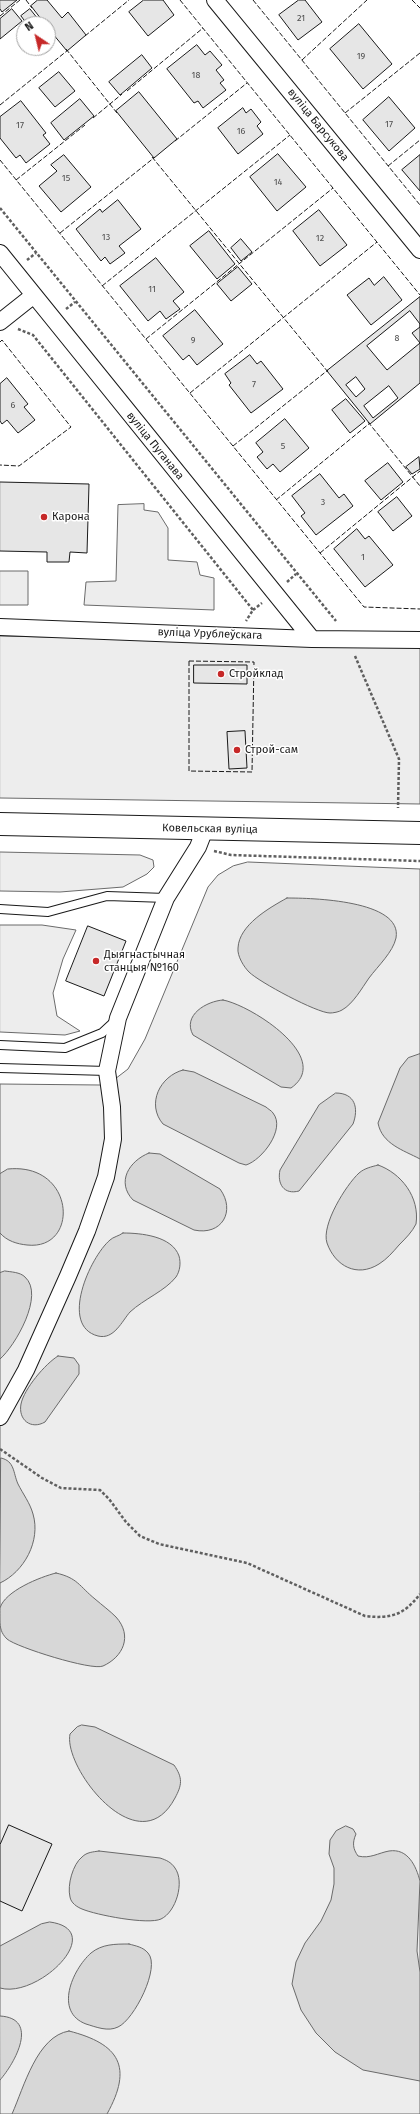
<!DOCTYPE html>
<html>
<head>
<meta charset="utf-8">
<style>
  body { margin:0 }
  #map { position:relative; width:420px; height:2114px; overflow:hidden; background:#fff; font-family:"Fira Sans",sans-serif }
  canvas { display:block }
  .north { position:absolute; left:16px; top:16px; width:40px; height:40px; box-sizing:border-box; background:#fff; border:1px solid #a3a3a3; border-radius:50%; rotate:325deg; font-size:11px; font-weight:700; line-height:16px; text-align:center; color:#1a1a1a }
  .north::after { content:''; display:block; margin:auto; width:14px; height:18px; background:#c62828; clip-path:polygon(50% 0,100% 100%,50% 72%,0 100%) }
</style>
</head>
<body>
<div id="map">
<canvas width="420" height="2114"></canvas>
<div class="north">N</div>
</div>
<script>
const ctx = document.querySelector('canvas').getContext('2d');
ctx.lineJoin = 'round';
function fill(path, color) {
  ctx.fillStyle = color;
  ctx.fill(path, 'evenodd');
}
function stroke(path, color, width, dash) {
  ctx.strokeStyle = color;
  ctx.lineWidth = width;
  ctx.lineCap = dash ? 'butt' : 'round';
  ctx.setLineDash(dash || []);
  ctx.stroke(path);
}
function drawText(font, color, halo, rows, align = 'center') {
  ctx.font = font + ' "Fira Sans",sans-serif';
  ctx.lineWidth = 3;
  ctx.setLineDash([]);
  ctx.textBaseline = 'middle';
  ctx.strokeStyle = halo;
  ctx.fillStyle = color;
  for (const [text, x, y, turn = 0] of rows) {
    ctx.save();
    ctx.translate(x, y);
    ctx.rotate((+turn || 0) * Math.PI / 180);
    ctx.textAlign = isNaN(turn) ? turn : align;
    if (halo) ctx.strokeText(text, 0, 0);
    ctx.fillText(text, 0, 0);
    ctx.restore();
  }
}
const built = new Path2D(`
  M144,504V510L158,512L168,528V560L197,562L200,575L214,578V610L84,605L86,582L116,581L118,505Z
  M0,571H28V605H0Z
  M0,636L420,645V804L0,798Z
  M0,852L140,855L153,860L154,867L147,874L123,887L60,892L0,891Z
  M248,862L420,869V2114H0V1084L100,1085L115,1079L128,1069L145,1039L208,887L218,875L233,866Z
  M0,925H42L76,930L63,959L53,993L57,1016L80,1031L65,1035L0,1032Z`);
const water = new Path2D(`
  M287,898C311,898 403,900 396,938C393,952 378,966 369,978C362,988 353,1004 342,1010C339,1012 333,1013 330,1013C317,1013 259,982 249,972C244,967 237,956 238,948C239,925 269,908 287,898Z
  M223,1000C251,1005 334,1058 291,1088L281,1087L193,1035C182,1015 207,1001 223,1000Z
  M420,1054V1159C403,1150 382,1144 378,1123L400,1068L408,1058Z
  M183,1070L194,1072L266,1107C268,1109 272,1111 273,1113C286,1129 262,1160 246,1165L239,1163L163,1124C146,1104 160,1076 183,1070Z
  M336,1093C355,1093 359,1108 353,1124L299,1191C284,1195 277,1184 280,1170L319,1105Z
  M149,1153L160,1154L220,1189C236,1211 222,1236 194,1230L133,1200C116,1182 129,1161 149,1153Z
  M378,1165C401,1173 420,1197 416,1224C412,1232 406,1238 399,1245C393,1252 387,1259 379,1264C357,1278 335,1266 327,1243C321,1225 346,1185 359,1173C365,1168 371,1167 378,1165Z
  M8,1169C76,1162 80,1251 27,1245C17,1244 7,1241 0,1233V1174Z
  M123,1233C141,1233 172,1236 179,1256C181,1263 180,1271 176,1277C165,1291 144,1299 130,1312C122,1321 114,1340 98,1336C59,1326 90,1257 110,1240C113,1237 119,1236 123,1233Z
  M5,1271C11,1272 20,1272 25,1277C45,1295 15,1346 0,1359V1273Z
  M58,1356L74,1358L79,1365V1374L45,1422C31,1430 18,1420 21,1404C24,1389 45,1364 58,1356Z
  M1,1458C15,1461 13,1473 18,1484C23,1494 30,1503 33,1514C41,1541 24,1572 0,1583Z
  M56,1573C78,1578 79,1586 95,1599C102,1605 110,1611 116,1617C133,1636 123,1657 103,1666C92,1671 16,1647 7,1639C1,1633 0,1628 0,1620C0,1616 0,1611 0,1608C5,1591 40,1577 56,1573Z
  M82,1725L95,1727L174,1765C183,1778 182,1785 175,1798C139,1866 63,1768 70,1734L77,1727Z
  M346,1826L353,1829L356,1834C352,1843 353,1849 358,1856C370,1859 378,1853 389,1851C408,1848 416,1866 420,1881L417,1951L420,1972V2081L363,2070L335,2052L316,2033L301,2010L292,1984L296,1962L305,1943L321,1921L331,1900L334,1884V1868L329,1854L330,1840L336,1831Z
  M99,1851L160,1858C166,1860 171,1862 175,1868C185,1882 176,1912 161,1919C148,1925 96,1915 82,1909C77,1907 71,1903 70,1897C67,1885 73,1864 82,1857C87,1852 93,1852 99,1851Z
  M50,1922C109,1930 38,1999 0,1988V1946L41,1924Z
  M129,1944C136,1946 143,1947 148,1953C161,1967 134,2020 118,2027C108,2032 96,2027 86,2024C54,2012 72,1970 91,1953C102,1944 115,1944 129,1944Z
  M0,2016C40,2018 15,2063 0,2080Z
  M69,2031C120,2044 133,2067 107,2114H12C24,2087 37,2036 69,2031Z`);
const building = new Path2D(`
  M0,0H17L2,12L0,9Z
  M38,0H47L62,18L68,12L86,35L67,51L48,28V24H45L31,6Z
  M144,0H163L174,15L148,36L129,12Z
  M299,0H305L322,22L298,40L279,15Z
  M12,9L22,21L0,39V19Z
  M30,9L42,24H27L21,16Z
  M359,24L392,64L363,89L330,49Z
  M197,45L205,55L210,51L222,65L216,70L224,80L220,83L226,90L203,108L198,101L194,103L167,69Z
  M142,55L152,68L120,95L109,82Z
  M59,72L75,91L55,107L39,88Z
  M139,92L177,139L154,158L116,111Z
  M389,97L415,128L389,151L363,120Z
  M80,99L94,116L64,140L51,123Z
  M21,101L46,133L43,135L50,144L26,163L20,155L16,158L0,138V117Z
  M243,108L246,113L251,109L261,122L257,126L263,134L238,154L218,128Z
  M278,154L306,187L277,211L250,177Z
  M64,155L91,187L61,212L39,186L57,171L51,165Z
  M420,155V191L402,170Z
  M118,200L141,229L119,246L125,253L110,264L105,257L101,261L76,229L100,209L102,212Z
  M319,210L347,245L320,266L293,231Z
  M209,231L235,264L217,279L190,246Z
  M241,239L252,252L241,261L231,248Z
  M156,258L184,292L173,301L180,309L166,319L160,311L148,321L120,286Z
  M238,267L252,284L231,301L217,284Z
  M384,277L402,300L371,325L347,295L369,278L374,285Z
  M420,297V383L370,424L327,371Z
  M195,310L223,344L197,365L189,355L183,360L163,336Z
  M410,311L420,324V327L412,333L420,343L387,370L367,346Z
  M250,355L257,364L261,361L283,389L251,413L229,385L231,383L225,374Z
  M356,377L365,389L356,397L346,385Z
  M7,378L28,404L24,407L35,420L18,433L7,420L2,424L0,421V384Z
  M389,386L398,398L373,418L364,406Z
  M346,399L365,421L350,433L332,410Z
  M285,419L309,448L280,472L273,464L267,469L257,457L263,452L256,443Z
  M419,457L420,469L412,474L406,467Z
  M388,463L403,482L381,500L365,481Z
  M320,474L339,498L344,494L353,506L316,535L301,516L305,513L292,496Z
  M0,482L89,484L87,553L70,552L69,562H47V552L0,551Z
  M397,497L412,516L393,531L378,512Z
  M357,529L365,539L369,536L393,565L365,587L334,549Z
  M194,665H247V684L194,683Z
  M245,731L247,768L229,769L227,732Z
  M88,926L126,941L104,996L66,981Z
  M9,1825L52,1844L22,1911L0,1901V1845Z`);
const path = new Path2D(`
  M0,208L336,621
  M27,260L36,253
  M66,309L75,302
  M18,329L33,335L253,610L246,621
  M287,582L296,574
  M253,610L262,603
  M355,656L399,759L398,808
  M214,851L231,855L420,861
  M0,1449L42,1478L61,1488L100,1490L109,1499L126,1522L140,1536L159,1544L247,1563L365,1616C391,1619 404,1615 420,1594`);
const lane = new Path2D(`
  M0,909L48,912L107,896L166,898
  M0,1045L65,1048L102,1033L115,1021
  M0,1068L107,1071`);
const street = new Path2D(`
  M215,0L420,250
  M0,253L312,639
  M0,322L34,295
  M0,627L312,639L420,640
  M0,1417L26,1370L68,1276L87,1231L106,1177L113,1139L112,1107L107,1071L118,1018L166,898L198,847L205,829`);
const highway = new Path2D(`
  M0,824L420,833`);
const fence = new Path2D(`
  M26,0L32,8
  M180,0L420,295
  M253,0L420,205
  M412,0L420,8
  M0,16L20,0
  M85,36L129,0
  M66,49L117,113
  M302,60L367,0
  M127,91L203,28
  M0,105L68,50
  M345,113L420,53
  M93,118L122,94
  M175,141L247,83
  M152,157L328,372
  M0,160L364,607L420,609
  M388,166L420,140
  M16,180L85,125
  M60,233L155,157
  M102,286L290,135
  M146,339L333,188
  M0,342L2,340L71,427L19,466L0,465
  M190,393L377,242
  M368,422L420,486
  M233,446L328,370
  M276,500L370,423
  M320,553L420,471
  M189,661L254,662L252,772L189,771Z`);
const markers = [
  [44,517,4,"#c62828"],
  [221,674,4,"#c62828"],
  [237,750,4,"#c62828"],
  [96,961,4,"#c62828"]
];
const numberNames = [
  ["21",301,18],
  ["19",361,56],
  ["18",196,75],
  ["17",389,124],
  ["17",20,125],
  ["16",241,131],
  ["15",66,178],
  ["14",278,182],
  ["13",106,237],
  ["12",320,238],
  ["11",152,289],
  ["8",397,338],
  ["9",193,340],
  ["7",254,384],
  ["6",13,405],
  ["5",283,446],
  ["3",323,502],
  ["1",363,557]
];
const streetNames = [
  ["вуліца Барсукова",318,125,51],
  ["вуліца Пуганава",155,446,51],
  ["вуліца Урублеўскага",210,634,2],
  ["Ковельская вуліца",210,829,1]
];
const poiNames = [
  ["Карона",52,517],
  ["Стройклад",229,674],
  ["Строй-сам",245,750],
  ["Дыягнастычная",104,955],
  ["станцыя №160",104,968]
];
fill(built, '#ededed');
stroke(built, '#6a6a6a', 1);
fill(water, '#d7d7d7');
stroke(water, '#6a6a6a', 1);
fill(building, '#e6e6e6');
stroke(building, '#1a1a1a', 1);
stroke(lane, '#1a1a1a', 10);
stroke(street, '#1a1a1a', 18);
stroke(highway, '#1a1a1a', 24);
stroke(path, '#5f5f5f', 2.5, [3, 2]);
stroke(lane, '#fff', 8);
stroke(street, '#fff', 16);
stroke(highway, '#fff', 22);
stroke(fence, '#1a1a1a', 1, [5, 2]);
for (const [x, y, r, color] of markers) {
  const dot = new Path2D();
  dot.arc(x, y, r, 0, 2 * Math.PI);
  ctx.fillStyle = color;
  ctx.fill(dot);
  stroke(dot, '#fff', 1.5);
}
drawText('9px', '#4d4d4d', null, numberNames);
drawText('11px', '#1a1a1a', '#fff', streetNames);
drawText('11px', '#1a1a1a', '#fff', poiNames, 'left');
</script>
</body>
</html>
